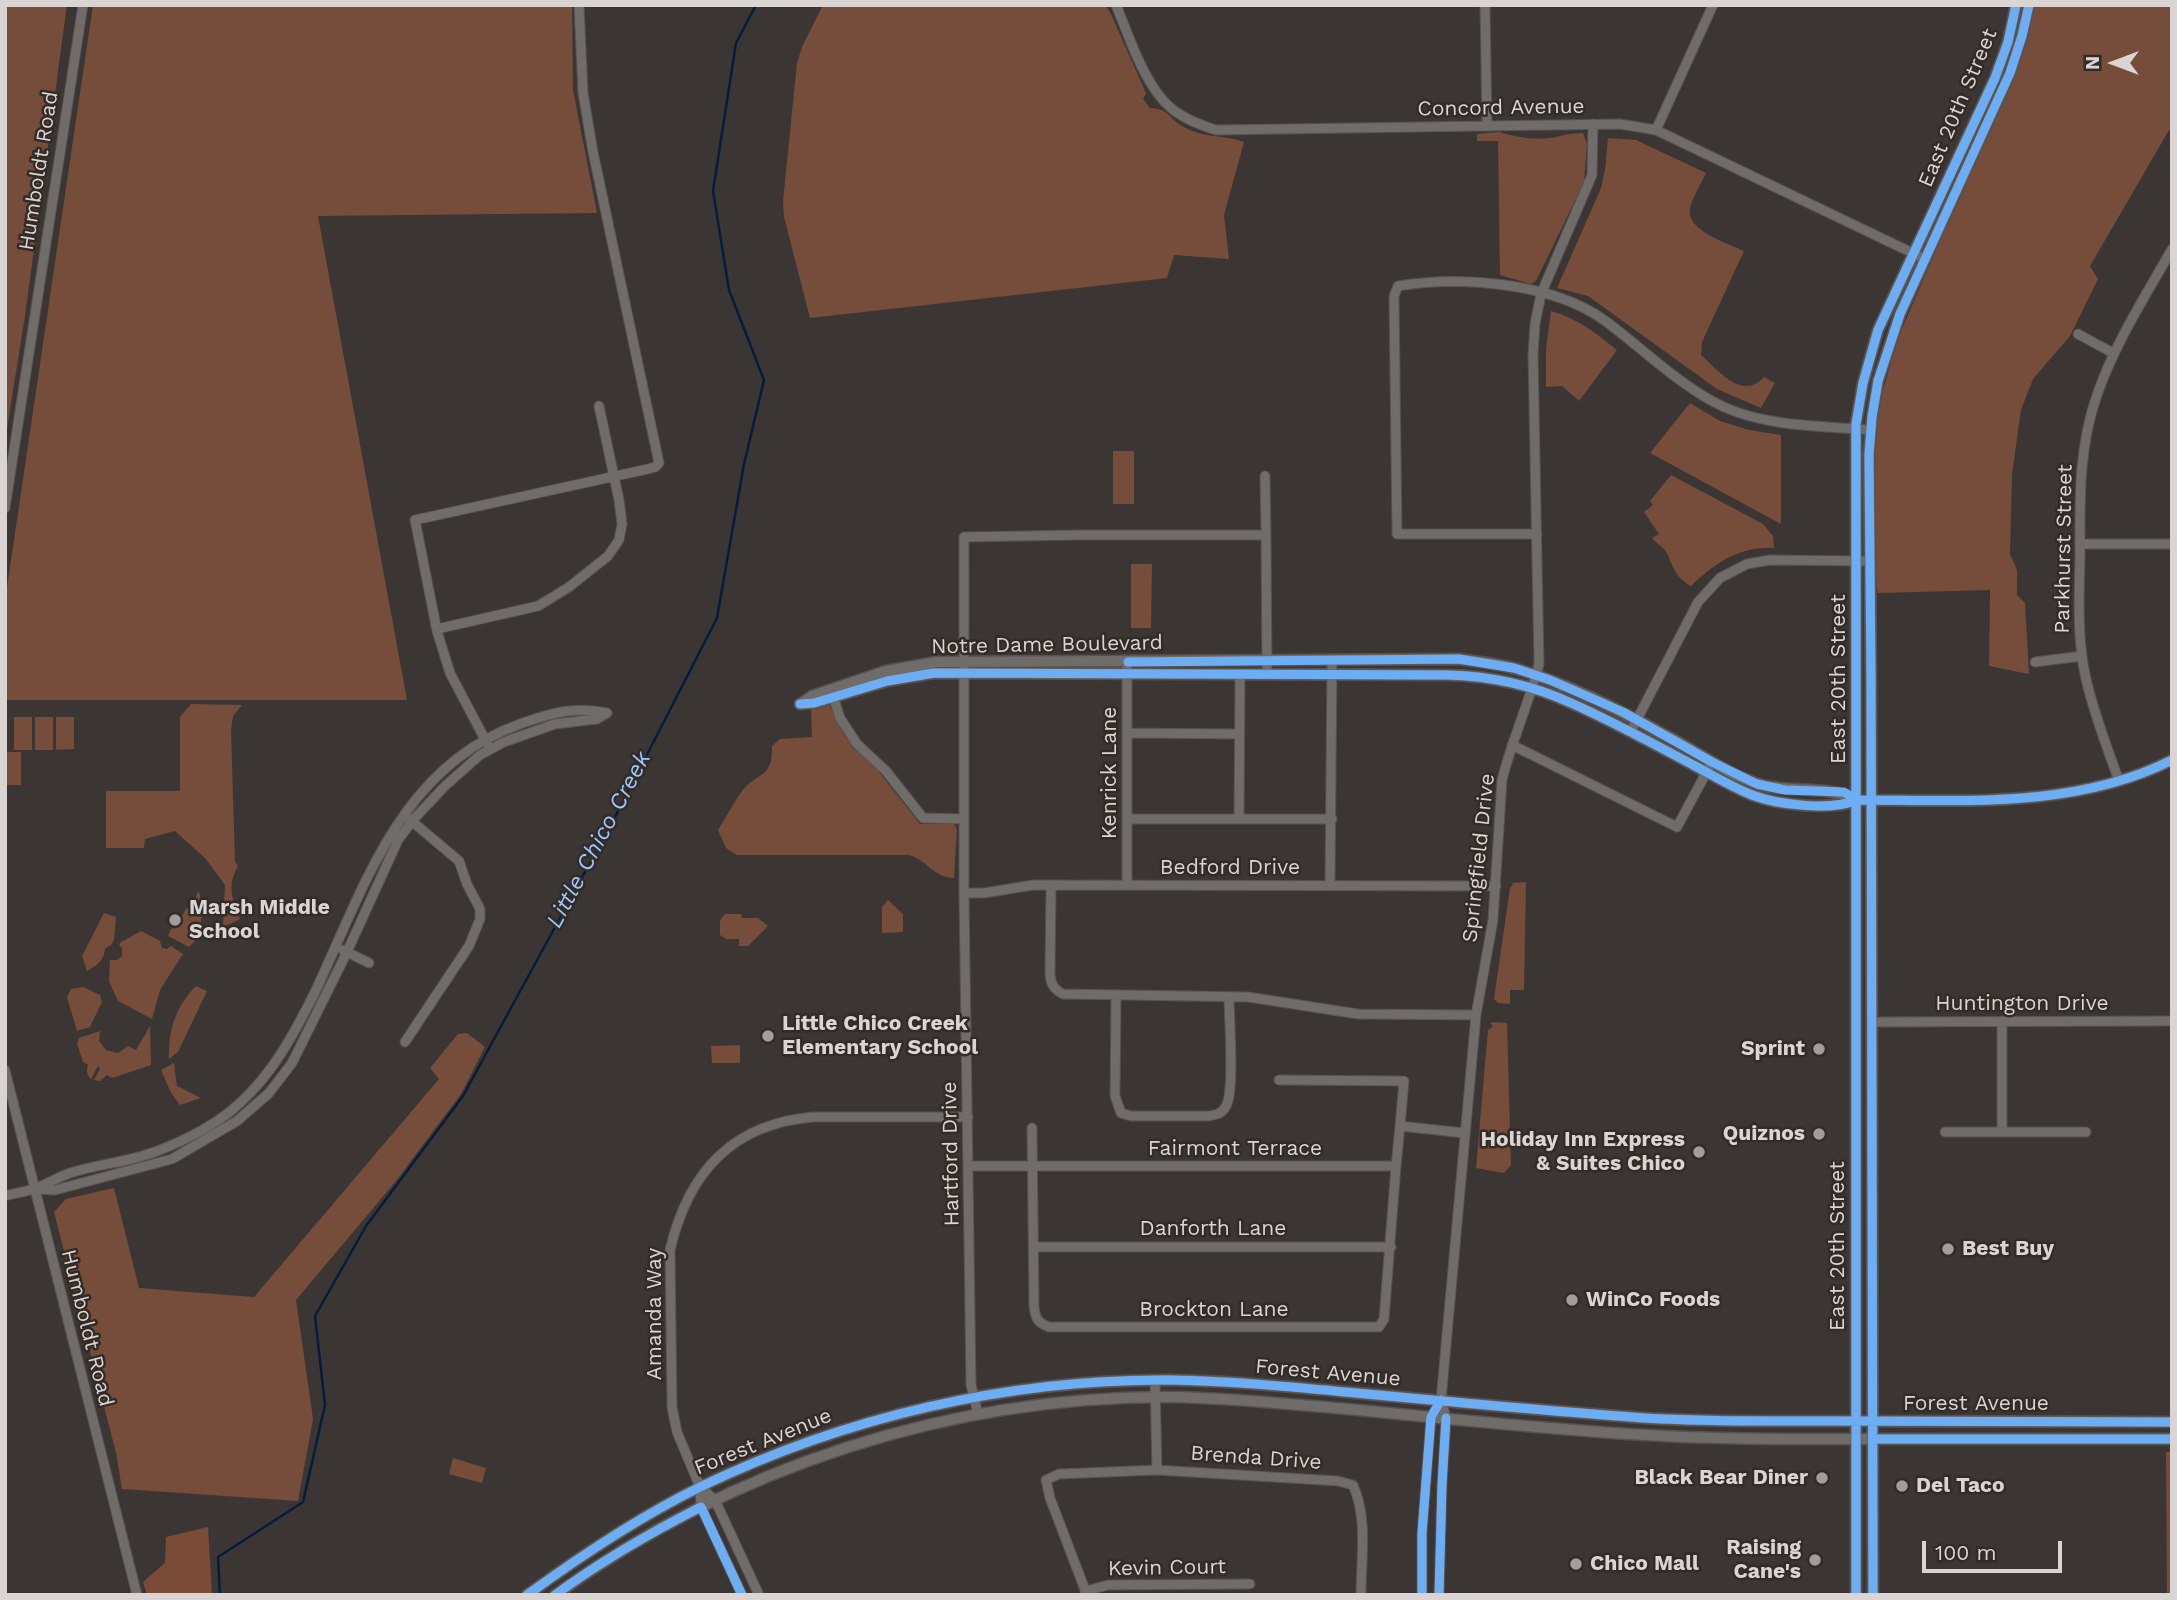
<!DOCTYPE html>
<html>
<head>
<meta charset="utf-8">
<style>
  body { margin:0 }
  #map { position:relative; width:2177px; height:1600px; overflow:hidden; background:#3b3634; font-family:"Work Sans",sans-serif }
  canvas { display:block }
  .frame { position:absolute; inset:0; border:7px solid #dad4d2; pointer-events:none }
  .north { position:absolute; left:2079px; top:28px; width:70px; height:70px; -webkit-text-stroke:5px #332b27; paint-order:stroke; rotate:270deg; font-size:19px; font-weight:700; line-height:28px; text-align:center; color:#dad4d2 }
  .north::after { content:''; display:block; margin:auto; width:24px; height:32px; background:#dad4d2; clip-path:polygon(50% 0,100% 100%,50% 72%,0 100%) }
  .scale { position:absolute; left:1922px; top:1541px; width:140px; height:32px; box-sizing:border-box; border:4px solid #dad4d2; border-top:0; padding-left:9px; font-size:21px; line-height:24px; white-space:nowrap; color:#dad4d2; -webkit-text-stroke:5px #332b27; paint-order:stroke }
</style>
</head>
<body>
<div id="map">
<canvas width="2177" height="1600"></canvas>
<div class="frame"></div>
<div class="north">N</div>
<div class="scale">100 m</div>
</div>
<script>
const ctx = document.querySelector('canvas').getContext('2d');
ctx.lineJoin = 'round';
function fill(path, color) {
  ctx.fillStyle = color;
  ctx.fill(path, 'evenodd');
}
function stroke(path, color, width, dash) {
  ctx.strokeStyle = color;
  ctx.lineWidth = width;
  ctx.lineCap = dash ? 'butt' : 'round';
  ctx.setLineDash(dash || []);
  ctx.stroke(path);
}
function drawText(font, color, halo, rows, align = 'center') {
  ctx.font = font + ' "Work Sans",sans-serif';
  ctx.lineWidth = 5;
  ctx.setLineDash([]);
  ctx.textBaseline = 'middle';
  ctx.strokeStyle = halo;
  ctx.fillStyle = color;
  for (const [text, x, y, turn = 0] of rows) {
    ctx.save();
    ctx.translate(x, y);
    ctx.rotate((+turn || 0) * Math.PI / 180);
    ctx.textAlign = isNaN(turn) ? turn : align;
    if (halo) ctx.strokeText(text, 0, 0);
    ctx.fillText(text, 0, 0);
    ctx.restore();
  }
}
const green = new Path2D(`
  M5,5H67L25,316L5,441Z
  M93,5H572L573,90L597,213L318,216L407,700H5V601Z
  M823,5H1105L1110,12L1146,93L1143,99L1150,108C1171,109 1168,119 1184,127C1203,138 1225,135 1244,142L1224,215L1229,259L1174,255L1167,278L810,318L784,217L783,201L797,63L802,47Z
  M2033,5H2172V125L2090,266L2098,279L2070,336L2033,379L2021,410L2012,474L2010,554L2017,570V595L2025,603L2029,674L1989,666L1990,590L1878,593L1874,573L1875,440L1880,401L1898,338L2025,44Z
  M1499,132C1516,137 1532,140 1550,138C1563,136 1568,133 1583,133L1587,144L1584,182L1536,281L1531,284L1500,275L1498,141H1477V134Z
  M1608,138L1636,140L1706,173C1701,184 1692,198 1690,209C1686,231 1728,243 1744,251L1702,342L1701,355C1719,371 1742,401 1764,377L1775,383L1761,408L1717,389L1588,296L1557,288L1601,188L1605,170Z
  M1551,311C1577,318 1596,333 1617,350L1579,401L1562,386L1546,387V349Z
  M1690,403L1720,421L1749,430L1781,435V524L1650,453Z
  M1113,451H1134V504H1113Z
  M1671,475L1763,524L1773,536L1774,548C1739,546 1714,564 1691,586C1677,579 1673,568 1668,555C1664,547 1657,544 1652,538L1659,534L1644,512L1653,505L1650,501Z
  M1131,564H1152L1151,628H1131Z
  M191,704L242,705L233,716L231,730L235,862L238,866C226,888 233,898 240,919L223,927L225,885L205,858L175,831L145,839L144,848H106V791H180V717Z
  M829,704L843,733L853,747L875,767L920,824H954L957,829L954,878C934,878 927,860 909,855H737L726,848L718,830C726,818 733,803 742,791C757,772 773,779 772,746L780,739L812,737L811,707Z
  M14,717H32V750H14Z
  M35,717H53V750H35Z
  M56,717H74V749L56,750Z
  M5,752H21V785H5Z
  M1526,882L1524,990H1510V1004L1498,1003L1494,999L1510,888L1513,885L1512,883Z
  M199,891C203,909 204,935 189,947L168,936L171,929L176,928L186,909L189,908Z
  M888,900L903,914V932L882,933V907Z
  M104,913L116,917L114,939L112,944L105,949C104,961 96,966 87,971L82,956Z
  M725,914H741L742,918H758L768,926L748,946H739V939H726L720,935V920Z
  M141,931L160,941L162,948L167,949L171,946L183,954L160,990L152,1019L118,1001L109,981L110,960H117L122,956V948L119,945L121,942Z
  M196,986L207,991L178,1052L169,1059C168,1030 176,1006 196,986Z
  M83,987L100,995L102,1002L90,1027L77,1031L67,997L71,989Z
  M1495,1022L1507,1023L1511,1165L1504,1173L1476,1168L1488,1030L1493,1026L1490,1023Z
  M150,1026L151,1065L112,1078L107,1075L100,1081L94,1080L100,1069L98,1066L91,1079C87,1075 86,1071 88,1065L83,1062L77,1043L79,1038L100,1031L99,1041L106,1050L118,1053L128,1046L136,1050Z
  M467,1033L485,1047L461,1094L396,1181L296,1300L313,1419L298,1501L122,1489L116,1453L54,1212L66,1199L114,1188L139,1288L254,1297L439,1079L430,1068L458,1034Z
  M740,1045V1063H712L711,1046Z
  M174,1063L177,1086L201,1098L180,1105L171,1093L161,1070Z
  M2166,1452H2172V1595H2167Z
  M453,1458L486,1468L482,1483L449,1474Z`);
const forest = new Path2D(`
  M208,1527L212,1595H147L143,1582L165,1563L166,1537Z`);
const stream = new Path2D(`
  M220,1595L218,1557L303,1502L325,1405L315,1316L366,1226L463,1096L615,817L717,618L744,464L764,380L729,290L713,191L736,43L756,5`);
const minor = new Path2D(`
  M1116,5C1129,36 1145,87 1171,108C1184,119 1200,125 1216,130L1620,124L1656,130L1925,259
  M1485,5L1487,126
  M1656,130L1713,5
  M2078,334L2113,353
  M1265,476L1266,535
  M5,508L83,5
  M1537,534H1397L1394,296L1398,286C1459,276 1551,282 1604,320C1641,347 1682,388 1724,407C1768,427 1823,426 1870,430
  M2080,544H2172
  M437,629L538,606L569,587L608,556L619,540L622,524L619,500L599,406
  M2035,662L2082,656
  M832,693L840,718L857,744L886,771L923,818L964,819
  M1631,731L1698,602L1720,578L1747,564L1770,560L1864,561
  M1127,733L1239,734
  M1512,745L1677,827L1712,762
  M490,749L450,673L437,631L415,520L648,469L655,467L659,463L593,152L583,93L579,5
  M2119,781C2107,747 2094,714 2086,679C2077,640 2079,598 2080,558C2080,502 2078,449 2097,395C2115,343 2145,297 2172,249
  M1127,819H1332
  M1239,819L1240,674
  M1051,885L1050,974C1051,985 1054,989 1063,994L1248,997L1358,1014L1476,1015
  M1127,885V667
  M1330,885L1332,660
  M964,893H984L1033,885L1496,886
  M343,950L369,963
  M1116,996L1115,1096L1121,1113L1131,1116H1208C1216,1115 1222,1114 1226,1106C1235,1091 1229,1018 1229,997
  M2002,1021V1132
  M1872,1022L2172,1021
  M405,1042L469,946L480,919V909L467,884L459,861L408,818
  M5,1070L137,1595
  M1279,1080L1404,1081L1400,1126
  M1032,1128L1034,1306C1035,1318 1038,1323 1049,1327H1379L1384,1319L1396,1166
  M1945,1132H2086
  M969,1166H1396L1400,1126L1464,1133
  M37,1189L55,1190L172,1159L237,1121L269,1093L292,1063L347,952L398,840L413,820L445,786L480,755L504,742L555,724L597,719L607,713
  M5,1196C15,1193 26,1192 36,1188C48,1184 58,1177 70,1173C89,1167 108,1164 127,1160C163,1152 213,1129 240,1103C273,1073 294,1034 314,994C364,889 399,767 520,724C551,713 574,706 607,713
  M1035,1247H1391
  M1155,1380L1157,1470
  M978,1414L971,1385L964,893V537L1077,535H1266L1267,674
  M700,1487L715,1500L759,1595
  M1085,1591L1108,1585L1250,1584
  M742,1595L701,1507L700,1487L677,1432L672,1407L670,1250C688,1173 731,1124 813,1117H968
  M1087,1595L1050,1498L1046,1480L1059,1474L1157,1470L1338,1481L1353,1485C1368,1518 1361,1559 1361,1595
  M1422,1595V1533L1431,1417L1441,1400
  M1439,1595L1442,1485L1446,1418L1441,1400L1476,1015L1493,920L1502,780C1512,740 1529,703 1539,664L1533,354L1535,324L1541,294L1592,175L1593,124`);
const tertiary = new Path2D(`
  M802,703L812,696L886,671L937,662L1459,659C1478,662 1499,664 1517,669C1568,684 1617,709 1663,734C1695,750 1724,773 1758,784C1790,794 1829,784 1857,800
  M800,704L814,703L887,681L934,673L1447,675C1491,676 1532,685 1571,703C1614,722 1654,744 1695,766C1714,776 1732,787 1752,795C1778,805 1831,811 1857,800C1962,800 2075,809 2172,760
  M527,1595C582,1555 639,1517 700,1487C845,1417 1008,1379 1169,1380C1232,1381 1294,1387 1356,1393C1452,1402 1548,1411 1644,1418C1709,1422 1775,1421 1840,1421C1950,1422 2061,1422 2172,1422
  M555,1595C734,1466 951,1396 1172,1397C1231,1398 1289,1404 1347,1409C1441,1418 1535,1428 1629,1434C1716,1440 1802,1439 1888,1439C1983,1439 2077,1439 2172,1439
  M1856,1595V424L1863,383L1878,330L1995,78L2008,42L2016,5
  M1873,1595L1871,679L1869,454L1872,417L1878,381L1900,314L2010,73L2022,36L2029,5`);
const cycleway = new Path2D(`
  M1128,662L1459,659L1514,668L1550,680L1623,712L1712,762L1757,784L1785,790L1844,792L1857,800
  M800,704L814,703L887,681L934,673L1447,675C1491,676 1532,685 1571,703C1614,722 1654,744 1695,766C1714,776 1732,787 1752,795C1778,805 1831,811 1857,800C1962,800 2075,809 2172,760
  M1874,1439H2172
  M527,1595C582,1555 639,1517 700,1487C845,1417 1008,1379 1169,1380C1232,1381 1294,1387 1356,1393C1452,1402 1548,1411 1644,1418C1709,1422 1775,1421 1840,1421C1950,1422 2061,1422 2172,1422
  M555,1595C601,1561 650,1533 701,1507L742,1595
  M1422,1595V1533L1431,1417L1441,1400
  M1439,1595L1442,1485L1446,1418
  M1856,1595V424L1863,383L1878,330L1995,78L2008,42L2016,5
  M1873,1595L1871,679L1869,454L1872,417L1878,381L1900,314L2010,73L2022,36L2029,5`);
const markers = [
  [175,920,7,"#a29d9b"],
  [768,1036,7,"#a29d9b"],
  [1819,1049,7,"#a29d9b"],
  [1819,1134,7,"#a29d9b"],
  [1699,1152,7,"#a29d9b"],
  [1948,1249,7,"#a29d9b"],
  [1572,1300,7,"#a29d9b"],
  [1822,1478,7,"#a29d9b"],
  [1902,1486,7,"#a29d9b"],
  [1815,1560,7,"#a29d9b"],
  [1576,1564,7,"#a29d9b"]
];
const streetNames = [
  ["Concord Avenue",1501,108,-1],
  ["East 20th Street",1958,108,-67],
  ["Humboldt Road",39,171,-81],
  ["Parkhurst Street",2064,549,-89],
  ["Notre Dame Boulevard",1047,645,-1],
  ["East 20th Street",1839,679,-90],
  ["Kenrick Lane",1110,773,-90],
  ["Springfield Drive",1479,858,-84],
  ["Bedford Drive",1230,868],
  ["Huntington Drive",2022,1004],
  ["Fairmont Terrace",1235,1149],
  ["Hartford Drive",951,1154,-91],
  ["Danforth Lane",1213,1229],
  ["East 20th Street",1838,1246,-90],
  ["Brockton Lane",1214,1310],
  ["Amanda Way",655,1314,-90],
  ["Humboldt Road",87,1328,76],
  ["Forest Avenue",1328,1373,5],
  ["Forest Avenue",1976,1404],
  ["Forest Avenue",763,1442,-22],
  ["Brenda Drive",1256,1458,4],
  ["Kevin Court",1167,1568,-1]
];
const poiNames = [
  ["Marsh Middle",189,908],
  ["School",189,932],
  ["Little Chico Creek",782,1024],
  ["Elementary School",782,1048],
  ["Sprint",1805,1049,"right"],
  ["Quiznos",1805,1134,"right"],
  ["Holiday Inn Express",1685,1140,"right"],
  ["& Suites Chico",1685,1164,"right"],
  ["Best Buy",1962,1249],
  ["WinCo Foods",1586,1300],
  ["Black Bear Diner",1808,1478,"right"],
  ["Del Taco",1916,1486],
  ["Raising",1801,1548,"right"],
  ["Cane's",1801,1572,"right"],
  ["Chico Mall",1590,1564]
];
const waterNames = [
  ["Little Chico Creek",599,840,-62]
];
fill(green, '#764c3a');
fill(forest, '#7a4c38');
stroke(stream, '#051d3d', 2.5);
stroke(minor, '#575250', 11);
stroke(tertiary, '#575250', 13);
stroke(minor, '#6f6c6a', 9);
stroke(tertiary, '#6f6c6a', 10);
stroke(cycleway, '#6dadf4', 9);
for (const [x, y, r, color] of markers) {
  const dot = new Path2D();
  dot.arc(x, y, r, 0, 2 * Math.PI);
  ctx.fillStyle = color;
  ctx.fill(dot);
  stroke(dot, '#332b27', 2.5);
}
drawText('21px', '#dad4d2', '#332b27', streetNames);
drawText('bold 21px', '#dad4d2', '#332b27', poiNames, 'left');
drawText('italic 23px', '#9cc7fb', '#332b27', waterNames);
</script>
</body>
</html>
